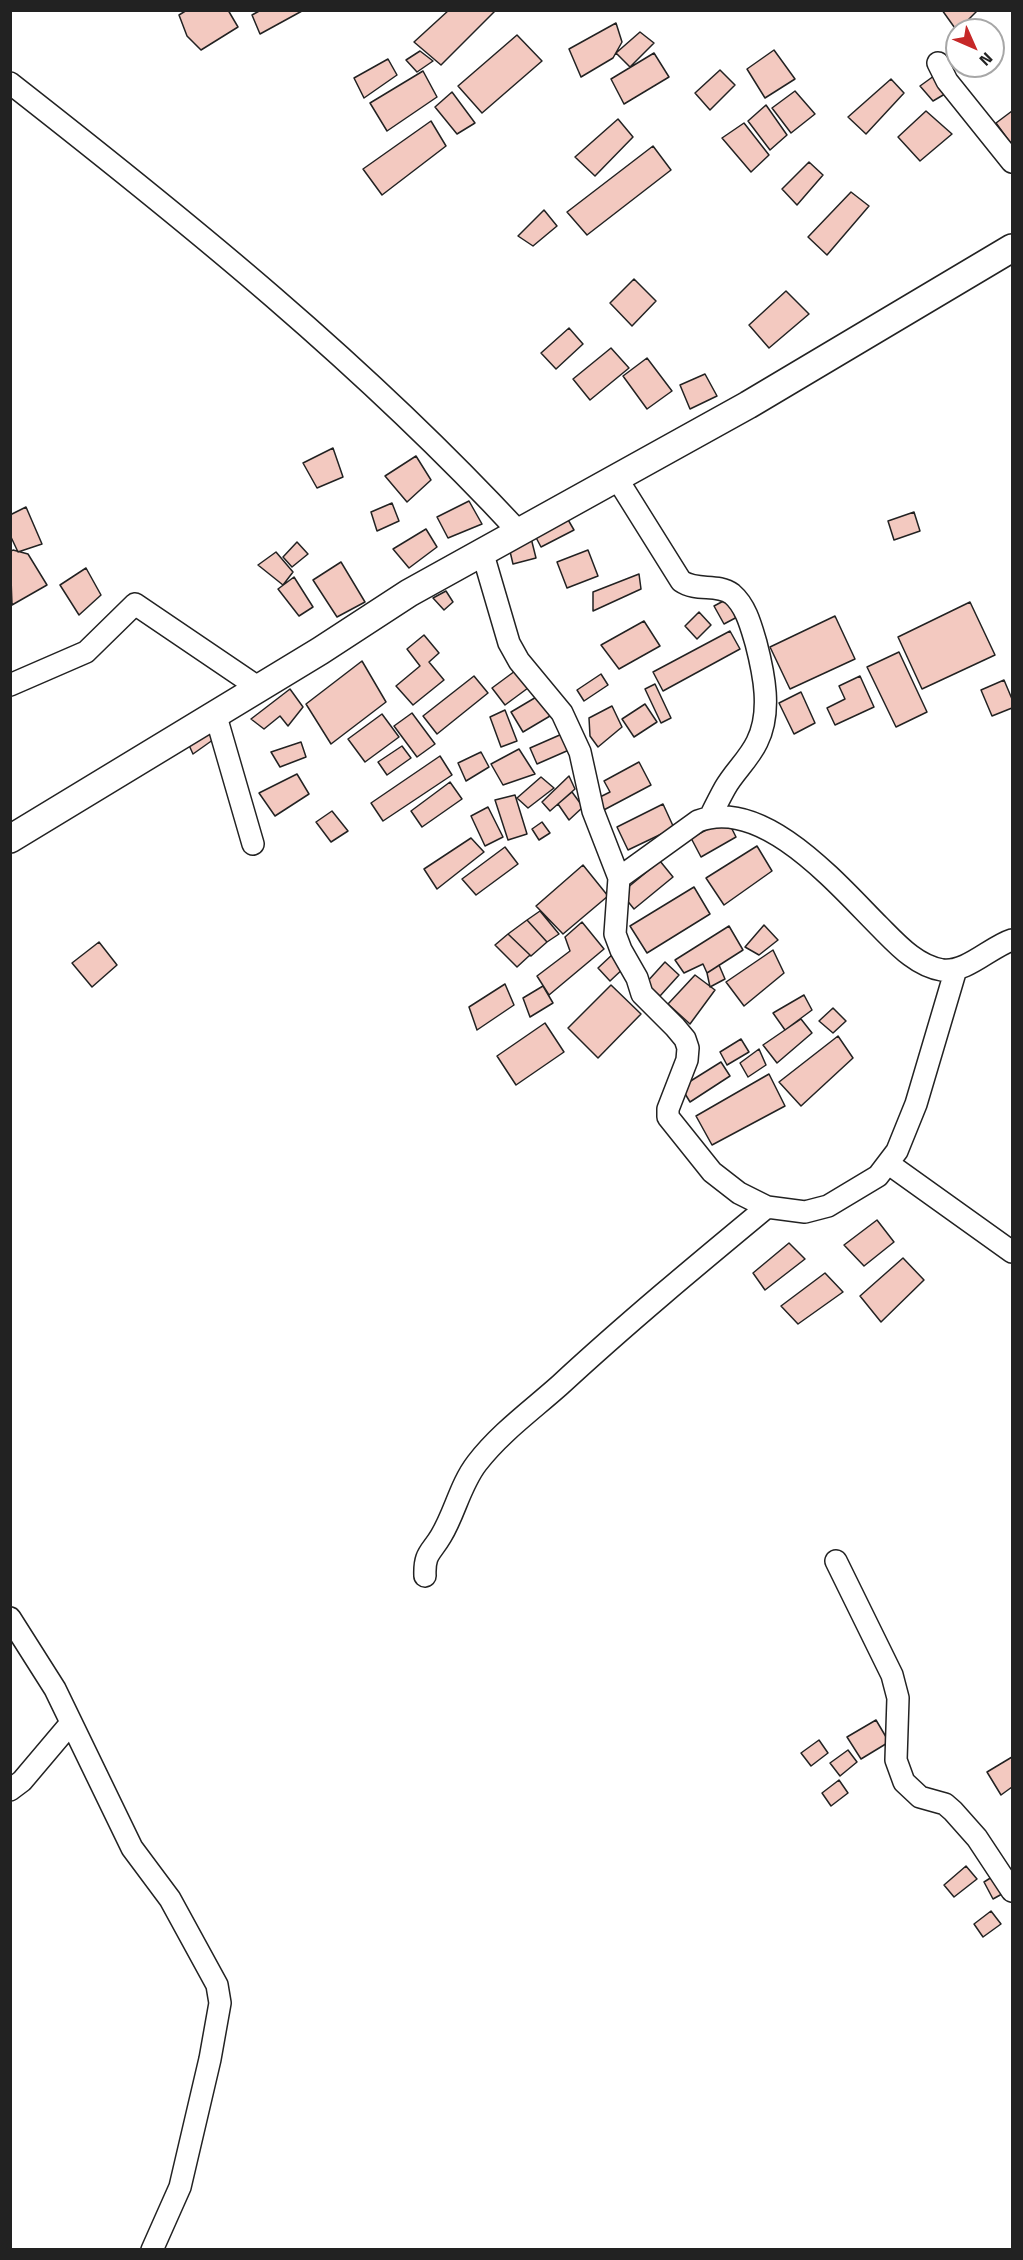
<!DOCTYPE html>
<html>
<head>
<meta charset="utf-8">
<style>
  body { margin:0 }
  #map { position:relative; width:1023px; height:2260px; overflow:hidden; background:#fff; font-family:"Titillium Web",sans-serif }
  canvas { display:block }
  .frame { position:absolute; inset:0; border:12px solid #222; pointer-events:none }
  .north { position:absolute; left:945px; top:18px; width:60px; height:60px; box-sizing:border-box; background:#fff; border:2px solid #a7a7a7; border-radius:50%; rotate:135deg; font-size:16px; font-weight:700; line-height:24px; text-align:center; color:#222 }
  .north::after { content:''; display:block; margin:auto; width:21px; height:27px; background:#c62828; clip-path:polygon(50% 0,100% 100%,50% 72%,0 100%) }
</style>
</head>
<body>
<div id="map">
<canvas width="1023" height="2260"></canvas>
<div class="frame"></div>
<div class="north">N</div>
</div>
<script>
const ctx = document.querySelector('canvas').getContext('2d');
ctx.lineJoin = 'round';
function fill(path, color) {
  ctx.fillStyle = color;
  ctx.fill(path, 'evenodd');
}
function stroke(path, color, width, dash) {
  ctx.strokeStyle = color;
  ctx.lineWidth = width;
  ctx.lineCap = dash ? 'butt' : 'round';
  ctx.setLineDash(dash || []);
  ctx.stroke(path);
}
const building = new Path2D(`
  M187,10H228L238,27L201,50L187,36L179,15Z
  M261,10H302V11L260,34L252,15Z
  M449,10H496L441,65L414,42Z
  M942,10H978L957,31Z
  M616,23L622,42L613,58L581,77L569,49Z
  M640,32L654,43L630,67L616,53Z
  M517,35L542,61L482,113L458,86Z
  M774,50L795,79L765,98L747,69Z
  M420,51L433,61L417,72L406,60Z
  M654,53L669,77L624,104L611,79Z
  M388,59L397,75L364,98L354,78Z
  M720,70L735,85L710,110L695,93Z
  M423,71L437,97L387,131L370,103Z
  M938,73L950,91L933,101L920,86Z
  M891,79L904,93L866,134L848,117Z
  M795,91L815,114L791,133L772,108Z
  M452,92L475,123L457,134L435,107Z
  M766,105L787,135L770,150L748,121Z
  M926,111L952,134L920,161L898,137Z
  M1012,111V145L996,123Z
  M618,119L633,137L595,176L575,157Z
  M431,121L446,146L382,195L363,169Z
  M744,123L769,155L751,172L722,138Z
  M653,146L671,170L587,235L567,212Z
  M809,162L823,175L797,205L782,189Z
  M851,192L869,206L827,255L808,237Z
  M544,210L557,226L533,246L518,236Z
  M634,279L656,301L632,326L610,303Z
  M786,291L809,314L769,348L749,325Z
  M569,328L583,344L556,369L541,353Z
  M611,348L629,368L590,400L573,379Z
  M647,358L672,391L647,409L623,376Z
  M705,374L717,396L690,409L680,385Z
  M333,448L343,477L317,488L303,463Z
  M416,456L431,480L407,502L385,476Z
  M469,501L482,524L448,538L437,517Z
  M392,503L399,521L377,531L371,512Z
  M26,507L42,544L18,552L10,535V515Z
  M563,511L574,530L541,547L531,528Z
  M914,512L920,531L894,540L888,521Z
  M426,529L437,547L409,568L393,549Z
  M531,538L536,558L513,564L508,543Z
  M297,542L308,554L292,567L283,557Z
  M13,550L28,554L47,585L12,605L10,552Z
  M588,550L598,576L567,588L557,562Z
  M276,552L293,572L283,585L258,565Z
  M341,562L365,602L337,617L313,580Z
  M86,568L101,595L79,615L60,585Z
  M639,574L641,589L593,611V592Z
  M294,577L313,607L299,616L278,589Z
  M446,591L453,602L444,610L433,598Z
  M731,597L741,615L724,624L714,606Z
  M970,602L995,655L922,689L898,637Z
  M699,612L711,625L697,639L685,626Z
  M835,616L855,659L790,689L770,647Z
  M644,621L660,646L619,669L601,645Z
  M730,631L740,649L663,691L653,672Z
  M424,635L439,653L429,662L444,680L413,705L396,686L420,666L407,649Z
  M899,652L927,712L896,727L867,667Z
  M362,661L386,702L331,744L306,704Z
  M515,671L528,688L505,705L492,688Z
  M601,674L608,685L584,701L577,690Z
  M474,676L488,693L437,734L423,716Z
  M860,676L874,707L835,725L827,708L845,699L839,686Z
  M1004,680L1012,699V708L992,716L981,690Z
  M655,684L671,718L661,723L645,689Z
  M290,689L303,707L288,726L280,716L264,729L251,719Z
  M801,692L815,723L794,734L779,703Z
  M538,696L550,716L523,732L511,712Z
  M645,704L657,722L634,737L622,719Z
  M612,706L622,727L598,747L590,736L589,718Z
  M505,710L517,741L501,747L490,717Z
  M412,713L435,744L417,757L394,726Z
  M382,714L399,737L365,762L348,739Z
  M216,729L217,737L193,754L188,743Z
  M562,734L569,750L537,764L530,748Z
  M301,742L306,757L280,767L271,752Z
  M402,746L411,758L387,775L378,762Z
  M519,749L535,774L503,785L491,764Z
  M481,752L489,767L466,781L458,763Z
  M440,756L452,775L383,821L371,803Z
  M639,762L651,785L600,812L594,800L610,792L604,781Z
  M297,774L309,794L275,816L259,793Z
  M569,776L575,789L550,811L542,802Z
  M541,777L554,788L528,808L517,798Z
  M450,782L462,799L422,827L411,811Z
  M572,792L583,807L569,820L558,804Z
  M515,795L527,834L508,840L495,800Z
  M663,804L674,828L628,850L617,827Z
  M488,807L503,837L485,846L471,816Z
  M332,811L348,831L331,842L316,822Z
  M727,819L736,837L701,857L691,838Z
  M542,822L550,833L539,840L532,829Z
  M471,838L484,852L437,889L424,869Z
  M757,846L772,871L724,905L706,878Z
  M505,847L518,864L476,895L462,879Z
  M660,861L673,877L634,909L621,893Z
  M583,865L608,896L563,934L536,906Z
  M694,887L710,914L647,953L630,926Z
  M540,911L559,934L547,942L527,920Z
  M527,920L547,942L531,956L508,934Z
  M582,922L604,949L549,995L537,976L570,951L565,937Z
  M764,925L778,940L759,955L745,947Z
  M729,926L743,950L707,973L703,964L684,973L675,960Z
  M508,934L530,955L517,967L495,945Z
  M99,942L117,965L92,987L72,963Z
  M773,950L784,973L744,1006L726,982Z
  M614,953L626,966L610,981L598,968Z
  M665,962L679,975L660,996L646,983Z
  M719,965L725,979L710,987L707,973Z
  M695,975L715,990L690,1024L668,1004Z
  M505,984L514,1005L477,1030L469,1007Z
  M611,985L641,1014L598,1058L568,1028Z
  M543,986L553,1003L530,1017L523,998Z
  M804,995L812,1010L785,1030L773,1013Z
  M833,1008L846,1021L833,1033L819,1021Z
  M801,1019L812,1033L777,1063L763,1045Z
  M545,1023L564,1052L516,1085L497,1056Z
  M838,1036L853,1058L801,1106L779,1082Z
  M741,1039L749,1052L727,1065L720,1052Z
  M759,1049L766,1065L748,1077L740,1063Z
  M721,1062L730,1076L690,1102L681,1087Z
  M769,1074L785,1106L712,1145L696,1116Z
  M877,1220L894,1242L864,1266L844,1245Z
  M789,1243L805,1259L765,1290L753,1273Z
  M903,1258L924,1280L881,1322L860,1296Z
  M825,1273L843,1292L798,1324L781,1306Z
  M876,1720L889,1742L861,1759L847,1737Z
  M819,1740L828,1753L811,1766L801,1753Z
  M848,1750L857,1762L840,1776L830,1763Z
  M1012,1757V1787L1001,1795L987,1772Z
  M839,1780L848,1793L831,1806L822,1793Z
  M966,1866L977,1879L954,1897L944,1885Z
  M992,1877L1002,1894L993,1899L984,1882Z
  M991,1911L1001,1924L983,1937L974,1924Z`);
const minor = new Path2D(`
  M938,63L947,81L1012,162
  M10,83C189,223 363,364 518,531
  M616,477L681,581C697,592 717,583 732,594C746,606 751,626 756,643C764,674 772,712 757,742C749,759 734,772 725,788C720,797 715,807 710,817
  M482,551L509,643L519,661L562,713L580,752L593,811L619,878L615,934L621,950L637,978L642,994L675,1027L685,1039L688,1048L687,1060L668,1109V1117L712,1172L739,1193L767,1207L805,1212L828,1206L878,1176L897,1151L916,1104L956,969
  M10,685L86,652L135,604L259,688
  M215,713L253,844
  M619,878L698,821C763,796 838,885 879,926C896,943 916,966 942,970C967,973 990,947 1012,940
  M889,1164L1012,1252
  M836,1561L892,1675L898,1698L896,1760L904,1782L920,1797L945,1804L953,1811L977,1838L1012,1891
  M425,1576C424,1553 431,1553 441,1536C455,1513 460,1485 477,1463C500,1433 532,1410 560,1385C627,1323 697,1265 767,1207
  M10,1618L55,1689L132,1848L170,1899L217,1985L220,2003L210,2059L180,2187L152,2250
  M10,1790L22,1781L71,1723`);
const major = new Path2D(`
  M10,839L320,651L409,593L748,405L1012,248`);
fill(building, '#f3c9c0');
stroke(building, '#222', 1.5);
stroke(minor, '#222', 24);
stroke(major, '#222', 30);
stroke(minor, '#fff', 21);
stroke(major, '#fff', 27);
</script>
</body>
</html>
